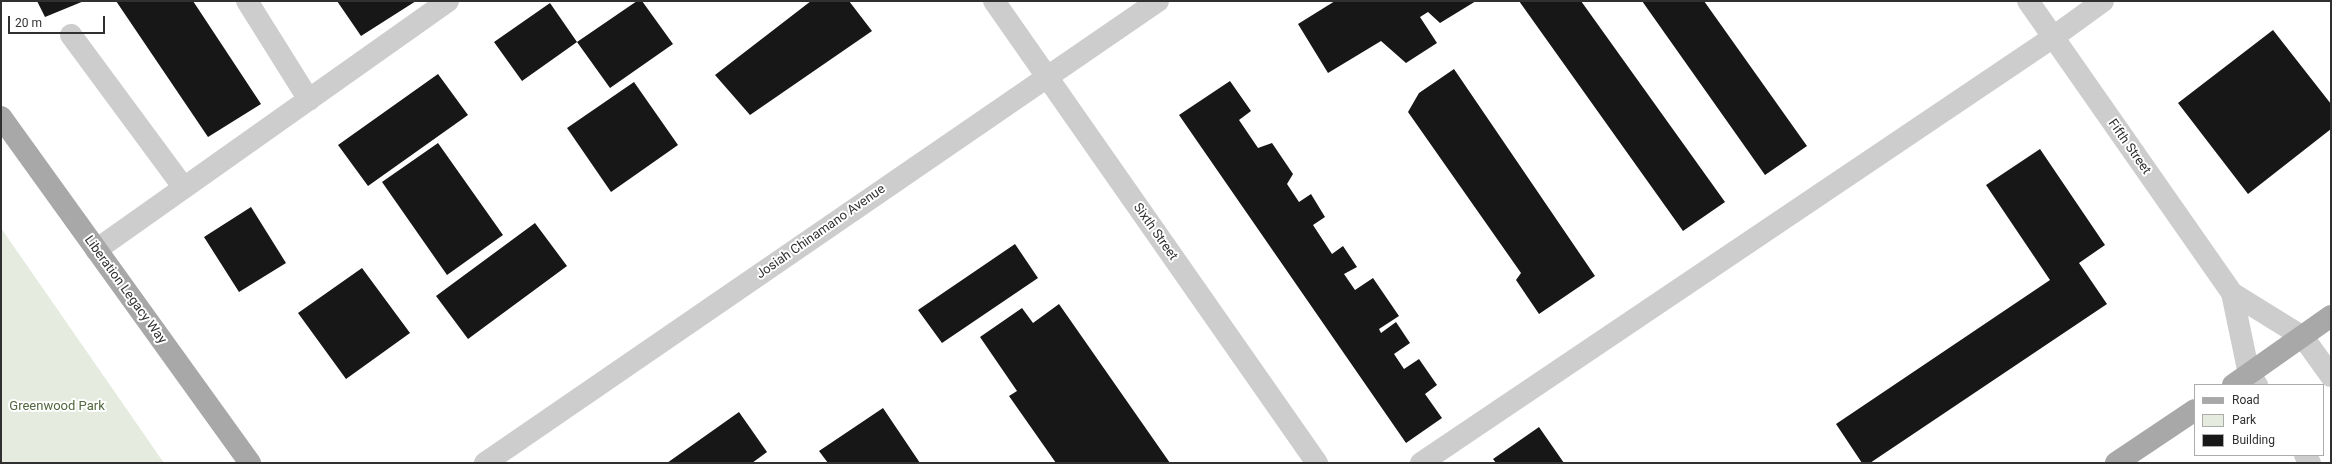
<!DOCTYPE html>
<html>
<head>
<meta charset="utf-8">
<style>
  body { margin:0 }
  #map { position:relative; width:2332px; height:464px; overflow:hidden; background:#fff; font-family:Roboto,sans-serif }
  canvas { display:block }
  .frame { position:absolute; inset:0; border:2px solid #303030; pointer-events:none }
  .legend { position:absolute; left:2194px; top:384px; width:130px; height:72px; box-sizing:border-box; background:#fff; border:1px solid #acacac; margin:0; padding:5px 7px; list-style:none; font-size:12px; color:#303030 }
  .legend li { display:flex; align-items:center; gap:8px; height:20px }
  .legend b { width:20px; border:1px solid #acacac }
  .scale { position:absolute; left:8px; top:16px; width:97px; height:18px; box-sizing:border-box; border:2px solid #303030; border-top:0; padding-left:5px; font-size:12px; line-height:14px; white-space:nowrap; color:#303030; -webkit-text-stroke:3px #fff; paint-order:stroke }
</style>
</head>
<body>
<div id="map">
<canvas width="2332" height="464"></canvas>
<div class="frame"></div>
<ul class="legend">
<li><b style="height:5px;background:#a8a8a8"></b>Road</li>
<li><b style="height:11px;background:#e5ecdf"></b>Park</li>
<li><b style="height:11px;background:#171717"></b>Building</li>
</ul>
<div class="scale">20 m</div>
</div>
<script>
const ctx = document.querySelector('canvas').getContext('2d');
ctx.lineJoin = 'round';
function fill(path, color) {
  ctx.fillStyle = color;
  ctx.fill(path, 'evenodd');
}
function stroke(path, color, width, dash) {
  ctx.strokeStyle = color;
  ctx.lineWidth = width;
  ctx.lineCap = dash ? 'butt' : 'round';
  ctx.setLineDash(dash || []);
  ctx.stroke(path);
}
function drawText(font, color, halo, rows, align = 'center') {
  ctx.font = font + ' Roboto,sans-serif';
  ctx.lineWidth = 4;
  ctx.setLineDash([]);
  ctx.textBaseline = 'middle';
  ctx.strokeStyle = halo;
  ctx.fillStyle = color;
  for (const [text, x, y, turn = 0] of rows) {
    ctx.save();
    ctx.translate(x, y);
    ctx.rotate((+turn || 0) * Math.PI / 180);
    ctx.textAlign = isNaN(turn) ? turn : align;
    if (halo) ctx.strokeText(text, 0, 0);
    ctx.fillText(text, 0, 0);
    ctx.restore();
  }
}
const green = new Path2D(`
  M1,228L164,463H1Z`);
const building = new Path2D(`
  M37,1H84L45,17Z
  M116,1H193L261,104L208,137Z
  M337,1H416L361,36Z
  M637,1H642L673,44L610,88L577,42Z
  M811,1H849L872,31L750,115L715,75Z
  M1335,1H1476L1440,23L1428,12L1420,17L1437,43L1406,63L1381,41L1328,73L1298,24Z
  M1519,1H1581L1725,202L1683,231Z
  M1642,1H1704L1807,146L1765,175Z
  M550,3L577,42L522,81L494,42Z
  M2273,30L2331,104V129L2248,194L2178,103Z
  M1454,69L1595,276L1539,314L1516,280L1521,273L1408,112L1419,93Z
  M438,74L468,115L368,186L338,145Z
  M1230,81L1251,111L1239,120L1258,148L1272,143L1293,174L1287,184L1299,202L1311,194L1325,217L1313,225L1332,254L1343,246L1357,267L1344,274L1355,290L1373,278L1399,316L1379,329L1381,333L1396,322L1410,343L1394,354L1404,369L1419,359L1437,385L1425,394L1442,418L1406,443L1179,115Z
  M634,82L678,145L611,192L567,128Z
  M438,143L503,235L447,275L382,182Z
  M2040,149L2105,245L2079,263L2107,304L1870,463H1862L1836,424L2050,280L1986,185Z
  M251,207L286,263L239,292L204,237Z
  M535,223L567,266L468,339L436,296Z
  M1015,244L1038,278L942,343L918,310Z
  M362,268L410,333L346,379L298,313Z
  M1059,304L1170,463H1056L1009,396L1017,391L980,337L1022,308L1033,323Z
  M883,408L920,463H828L819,451Z
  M739,412L767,452L752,463H667Z
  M1539,427L1564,463H1496L1493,459Z`);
const minor = new Path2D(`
  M247,1L309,100
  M994,1L1317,463
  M2028,1L2232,293L2303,337L2331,376
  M71,35L184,188
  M96,250L448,1
  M2232,293L2249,374L2257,385
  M2305,455L2310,463
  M485,463L1158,1
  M1421,463L2052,38L2103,1`);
const major = new Path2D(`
  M1,117L250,463
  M2233,385L2331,316
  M2116,463L2195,410`);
const streetNames = [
  ["Fifth Street",2129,147,55],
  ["Josiah Chinamano Avenue",821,232,-35],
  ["Sixth Street",1155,232,55],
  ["Liberation Legacy Way",125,290,54]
];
const parkNames = [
  ["Greenwood Park",57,407]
];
fill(green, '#e5ecdf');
fill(building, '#171717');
stroke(minor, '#cdcdcd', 22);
stroke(major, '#a8a8a8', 22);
drawText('13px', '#303030', '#fff', streetNames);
drawText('13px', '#526840', '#fff', parkNames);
</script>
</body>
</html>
